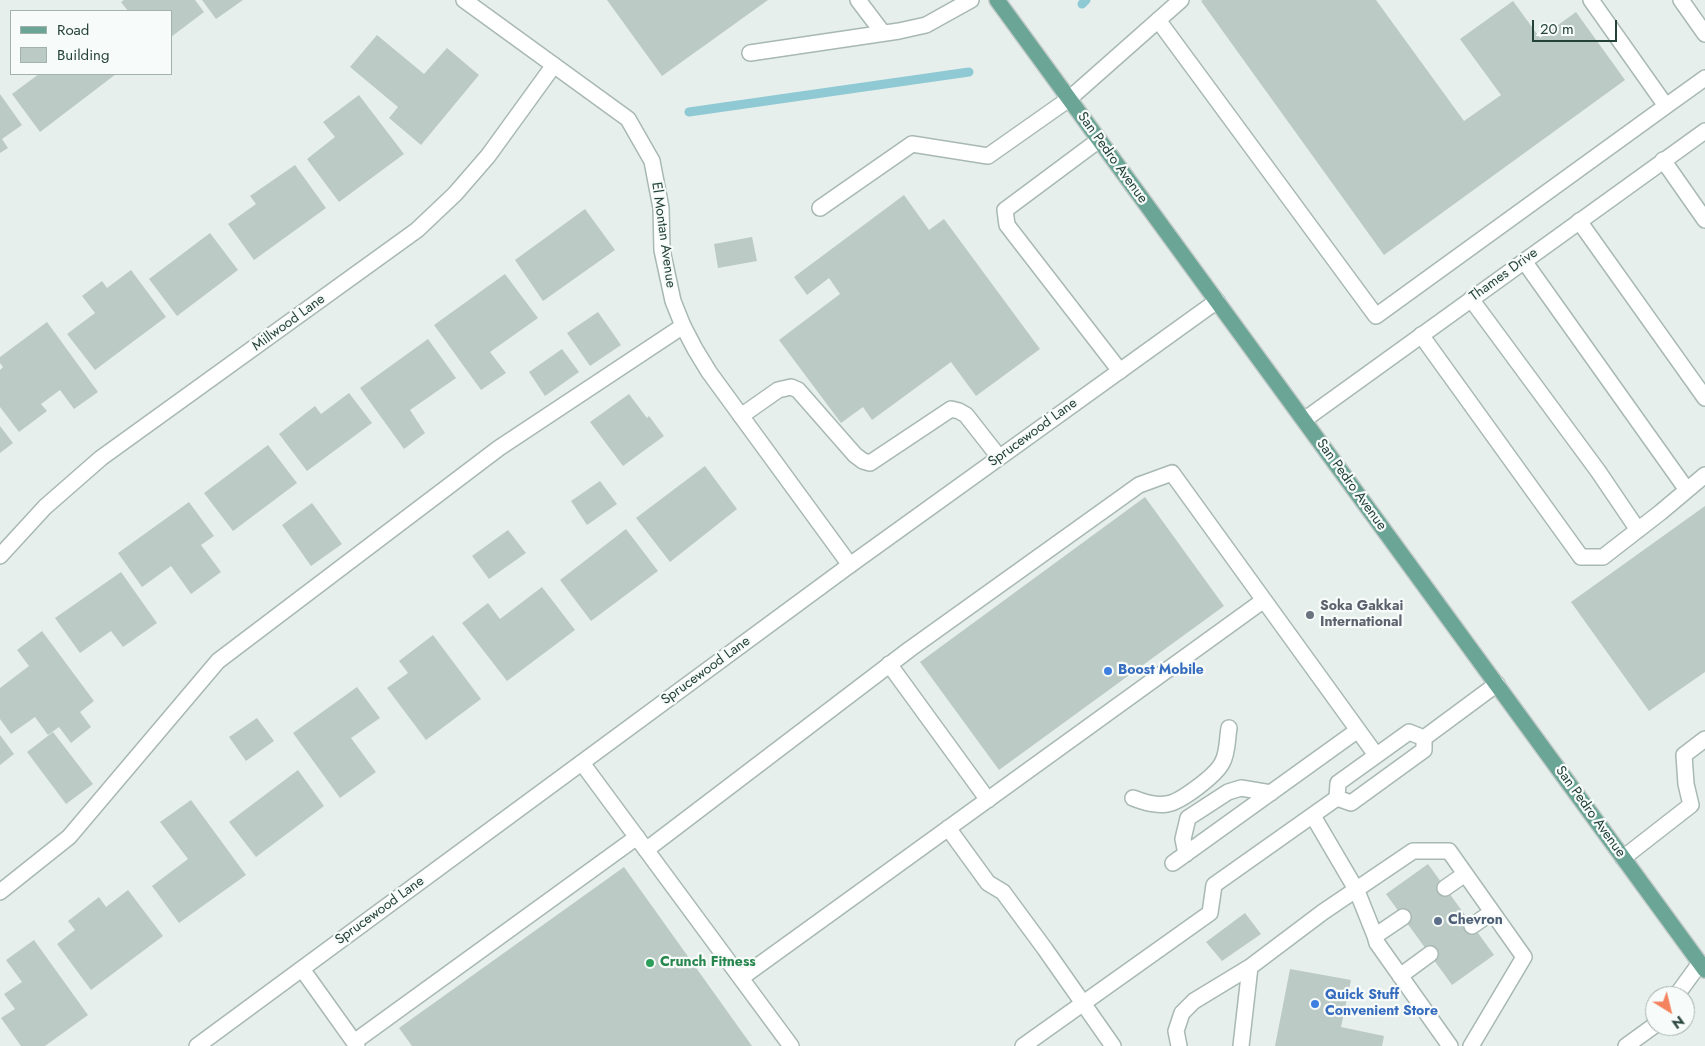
<!DOCTYPE html>
<html>
<head>
<meta charset="utf-8">
<style>
  body { margin:0 }
  #map { position:relative; width:1705px; height:1046px; overflow:hidden; background:#e6efeb; font-family:Jost,sans-serif }
  canvas { display:block }
  .legend { position:absolute; left:10px; top:10px; width:162px; height:65px; box-sizing:border-box; background:#f7fbf9; border:1px solid #a3b1ad; margin:0; padding:6px 9px; list-style:none; font-size:15px; color:#24423a }
  .legend li { display:flex; align-items:center; gap:10px; height:25px }
  .legend b { width:25px; border:1px solid #a3b1ad }
  .north { position:absolute; left:1645px; top:986px; width:50px; height:50px; box-sizing:border-box; background:#f7fbf9; border:1px solid #a3b1ad; border-radius:50%; rotate:144deg; font-size:14px; font-weight:700; line-height:20px; text-align:center; color:#24423a }
  .north::after { content:''; display:block; margin:auto; width:18px; height:22px; background:#f4845f; clip-path:polygon(50% 0,100% 100%,50% 72%,0 100%) }
  .scale { position:absolute; left:1532px; top:20px; width:85px; height:22px; box-sizing:border-box; border:2px solid #24423a; border-top:0; padding-left:6px; font-size:15px; line-height:18px; white-space:nowrap; color:#24423a; -webkit-text-stroke:4px #f7fbf9; paint-order:stroke }
</style>
</head>
<body>
<div id="map">
<canvas width="1705" height="1046"></canvas>
<ul class="legend">
<li><b style="height:6px;background:#6aa596"></b>Road</li>
<li><b style="height:14px;background:#bbcac4"></b>Building</li>
</ul>
<div class="north">N</div>
<div class="scale">20 m</div>
</div>
<script>
const ctx = document.querySelector('canvas').getContext('2d');
ctx.lineJoin = 'round';
function stroke(path, color, width, dash) {
  ctx.strokeStyle = color;
  ctx.lineWidth = width;
  ctx.lineCap = dash ? 'butt' : 'round';
  ctx.setLineDash(dash || []);
  ctx.stroke(path);
}
function fill(path, color) {
  ctx.fillStyle = color;
  ctx.fill(path, 'evenodd');
}
function drawText(font, color, halo, rows, align = 'center') {
  ctx.font = font + ' Jost,sans-serif';
  ctx.lineWidth = 4.5;
  ctx.setLineDash([]);
  ctx.textBaseline = 'middle';
  ctx.strokeStyle = halo;
  ctx.fillStyle = color;
  for (const [text, x, y, turn = 0] of rows) {
    ctx.save();
    ctx.translate(x, y);
    ctx.rotate((+turn || 0) * Math.PI / 180);
    ctx.textAlign = isNaN(turn) ? turn : align;
    if (halo) ctx.strokeText(text, 0, 0);
    ctx.fillText(text, 0, 0);
    ctx.restore();
  }
}
const stream = new Path2D(`
  M1082,4L1086,0
  M689,112L969,72`);
const building = new Path2D(`
  M124,0H195L204,12L171,37V11H128L121,2Z
  M202,0H243L216,19Z
  M607,0H768L662,76Z
  M1203,0H1376L1464,121L1501,95L1460,39L1513,1L1540,38L1576,12L1625,80L1384,255L1201,1Z
  M377,35L424,74L447,48L479,75L421,145L389,118L398,107L350,67Z
  M39,74H116L40,132L12,94Z
  M0,94L22,125L2,139L8,148L0,153Z
  M359,95L404,154L339,202L307,159L335,137L323,122Z
  M295,165L326,208L254,260L228,224L256,204L250,196Z
  M904,195L929,230L944,219L1040,349L976,396L951,362L872,420L863,407L841,423L779,340L840,294L829,278L807,295L794,277Z
  M585,209L615,250L543,301L515,260Z
  M210,233L238,270L177,316L149,279Z
  M752,237L757,261L718,268L714,244Z
  M131,270L166,317L95,370L67,334L95,313L82,296L102,281L107,288Z
  M505,274L538,318L490,352L506,373L481,390L434,325Z
  M598,312L621,345L590,366L567,333Z
  M47,322L98,392L74,409L60,390L41,404L47,411L19,432L0,407V370L3,367L0,363V357Z
  M428,339L456,378L410,410L425,433L404,449L360,388Z
  M562,349L579,372L545,396L529,372Z
  M349,393L372,423L307,471L279,434L315,406L321,414Z
  M629,394L647,418L649,416L664,436L623,466L590,422Z
  M0,426L13,443L0,453Z
  M268,445L297,483L233,531L204,493Z
  M705,466L737,509L670,562L636,518Z
  M600,481L617,504L587,525L571,501Z
  M1145,497L1224,606L999,770L920,662Z
  M189,502L214,536L201,545L221,572L191,594L171,566L142,587L118,553Z
  M312,503L342,544L311,566L282,525Z
  M1705,506V672L1649,711L1571,602Z
  M626,529L658,571L591,621L560,580Z
  M508,530L526,553L489,579L472,556Z
  M121,572L157,623L123,647L111,631L80,653L55,618Z
  M542,587L575,630L507,681L462,623L488,603L500,619Z
  M42,631L94,701L80,712L91,727L71,743L59,727L48,735L35,717L11,734L0,719V688L29,666L17,650Z
  M433,635L481,699L426,740L387,688L408,673L399,661Z
  M357,687L380,718L351,738L376,772L340,798L293,733Z
  M257,718L274,741L246,761L229,737Z
  M53,732L93,784L66,804L27,752Z
  M0,735L14,754L0,765Z
  M298,770L324,806L256,857L229,822Z
  M191,800L246,875L179,923L152,886L188,859L160,822Z
  M1428,864L1494,955L1452,985L1386,894Z
  M624,867L752,1046H412L399,1028Z
  M128,890L163,936L91,990L57,944L75,930L68,921L99,897L106,907Z
  M1245,913L1261,934L1222,961L1206,942Z
  M34,940L88,1015L45,1046H21L1,1018L15,1009L4,994L22,982L6,960Z
  M1290,969L1351,980L1341,1027L1384,1036L1382,1046H1275Z`);
const service = new Path2D(`
  M858,0L883,33
  M1591,0L1666,106L1705,78
  M1681,0L1705,34
  M1158,20L1376,316L1666,106
  M750,53L899,31L926,25L971,0
  M1099,140L1005,210L1007,225L1120,371
  M1663,160L1705,220
  M820,208L912,144L988,156L1069,99L1181,0
  M1579,221L1705,398
  M1524,261L1687,490
  M1471,299L1598,471L1638,530
  M1421,335L1581,557H1603L1661,512L1705,475
  M741,416L778,390L791,387L798,390L855,455L863,461L870,463L951,409L959,411L966,415L999,457
  M889,664L988,800
  M1424,738L1497,684
  M582,763L791,1046
  M1133,798C1144,802 1155,806 1167,804C1181,802 1216,775 1222,763C1228,753 1227,739 1229,728
  M1337,798L1338,783L1409,732L1424,738
  M1337,798L1351,803L1424,750V738
  M1313,816L1357,891L1375,936L1377,943L1450,1046
  M948,828L988,883L1003,892L1045,949L1113,1046
  M646,850L910,649L1139,485L1172,473L1376,755
  M1186,854L1183,839L1188,818L1228,792L1241,788L1271,793
  M1623,858L1691,805L1686,784L1684,755L1705,739
  M1173,863L1358,730
  M1445,888L1465,874
  M0,892L69,837L218,661L499,448L683,326
  M1472,926L1492,912
  M1375,936L1403,917
  M302,969L357,1046
  M1400,976L1430,954
  M741,978L1264,600
  M354,1042L637,837
  M1023,1046L1210,913L1214,885L1337,798
  M1179,1046L1176,1031L1182,1013L1194,1001L1250,967L1323,912L1413,851H1449L1524,957L1471,1046
  M1241,1046L1250,967`);
const minor = new Path2D(`
  M464,0L628,119L652,161L661,208L662,250L673,301L683,326L695,349L709,372L850,565
  M1304,420L1705,131
  M0,556L45,507L101,458L417,230L455,194L488,156L554,65`);
const tertiary = new Path2D(`
  M1676,996L1700,963
  M197,1046L850,565L1217,301
  M1626,1046L1655,1025`);
const primary = new Path2D(`
  M997,0L1705,970`);
const markers = [
  [1310,615,5,"#6b7280"],
  [1108,671,5,"#3f7fe0"],
  [1438,921,5,"#5c6f8a"],
  [650,963,5,"#2e9e5b"],
  [1315,1004,5,"#3f7fe0"]
];
const streetNames = [
  ["San Pedro Avenue",1112,158,54],
  ["El Montan Avenue",663,235,82],
  ["Thames Drive",1504,275,-36],
  ["Millwood Lane",289,323,-36],
  ["Sprucewood Lane",1033,433,-36],
  ["San Pedro Avenue",1351,485,54],
  ["Sprucewood Lane",706,671,-36],
  ["San Pedro Avenue",1590,812,54],
  ["Sprucewood Lane",380,911,-36]
];
const worshipNames = [
  ["Soka Gakkai",1320,607],
  ["International",1320,623]
];
const shopNames = [
  ["Boost Mobile",1118,671],
  ["Quick Stuff",1325,996],
  ["Convenient Store",1325,1012]
];
const serviceNames = [
  ["Chevron",1448,921]
];
const leisureNames = [
  ["Crunch Fitness",660,963]
];
stroke(stream, '#8ec9d4', 9);
fill(building, '#bbcac4');
stroke(service, '#a8b8b2', 18);
stroke(minor, '#a8b8b2', 18);
stroke(tertiary, '#a8b8b2', 18);
stroke(primary, '#c2cac8', 18);
stroke(service, '#fff', 15);
stroke(minor, '#fff', 15);
stroke(tertiary, '#fff', 15);
stroke(primary, '#6aa596', 15);
for (const [x, y, r, color] of markers) {
  const dot = new Path2D();
  dot.arc(x, y, r, 0, 2 * Math.PI);
  ctx.fillStyle = color;
  ctx.fill(dot);
  stroke(dot, '#f7fbf9', 2);
}
drawText('14px', '#24423a', '#f7fbf9', streetNames);
drawText('bold 14px', '#5b616d', '#f7fbf9', worshipNames, 'left');
drawText('bold 14px', '#366cbe', '#f7fbf9', shopNames, 'left');
drawText('bold 14px', '#4e5e75', '#f7fbf9', serviceNames, 'left');
drawText('bold 14px', '#27864d', '#f7fbf9', leisureNames, 'left');
</script>
</body>
</html>
